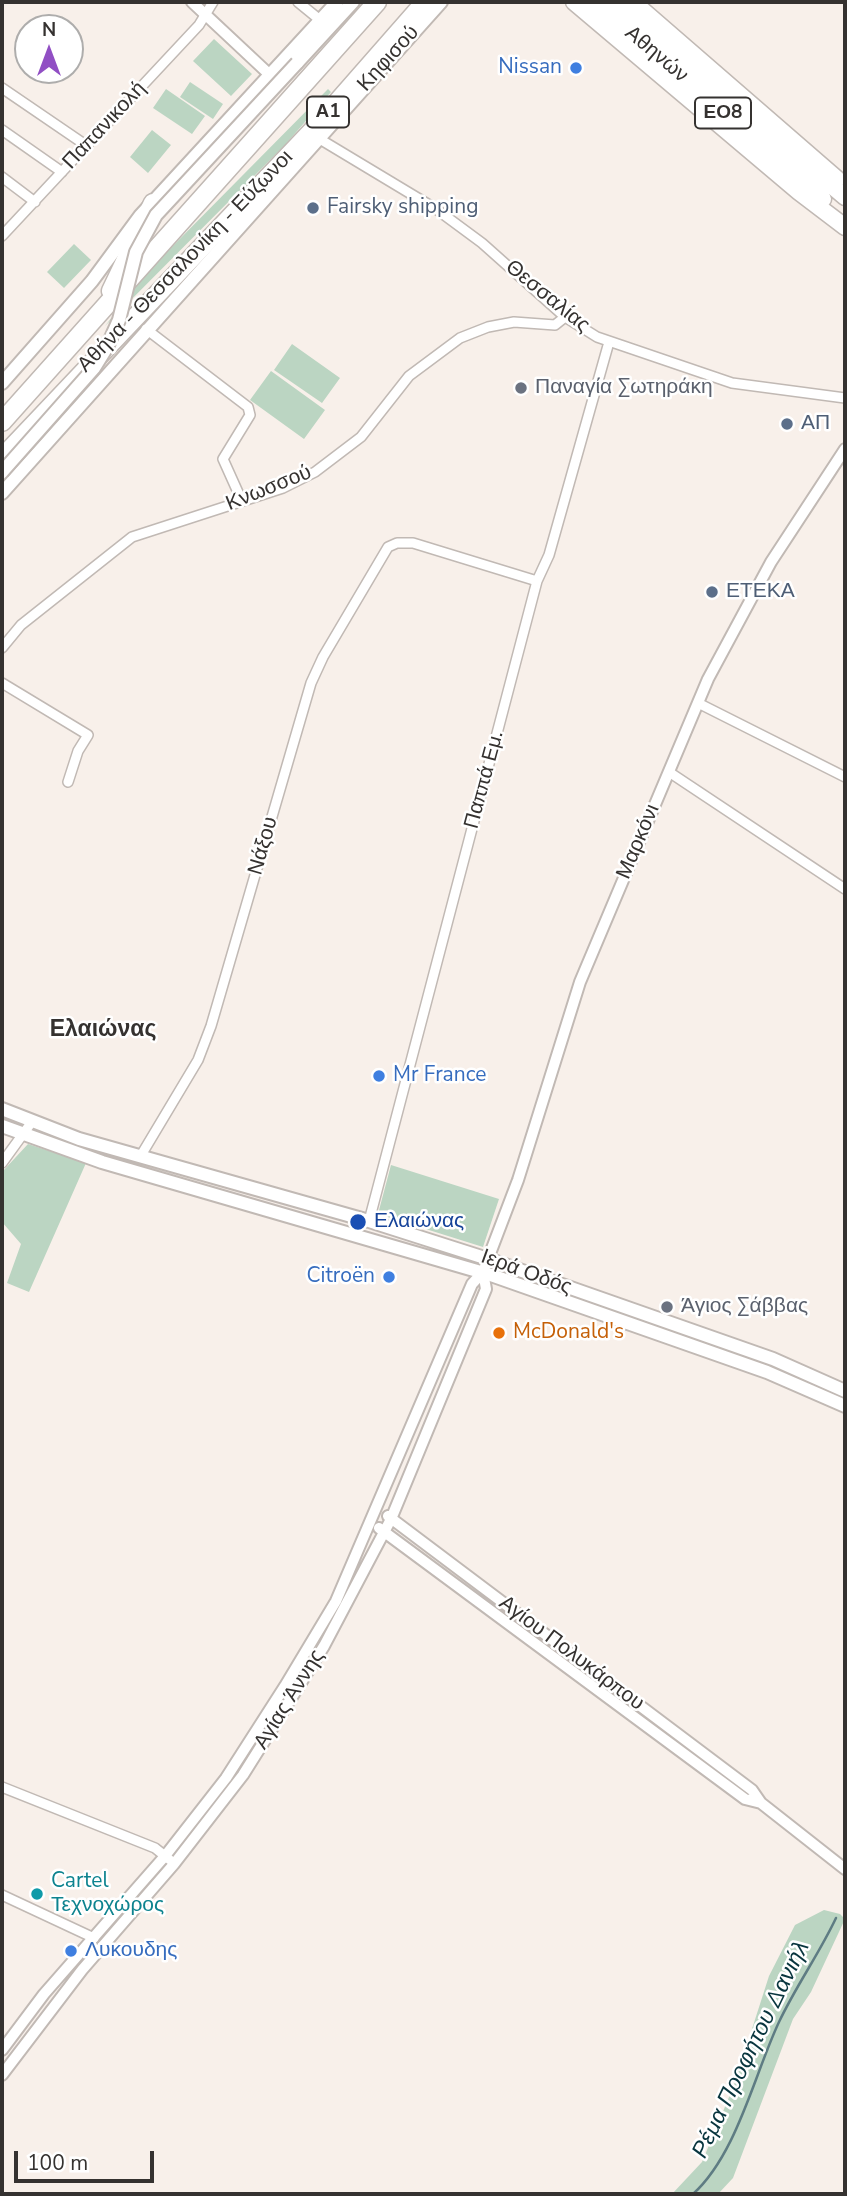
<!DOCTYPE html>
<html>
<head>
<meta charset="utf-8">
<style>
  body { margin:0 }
  #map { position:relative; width:847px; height:2196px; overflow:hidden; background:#f8f0ea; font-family:"Nunito Sans",sans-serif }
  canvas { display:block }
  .frame { position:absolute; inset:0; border:4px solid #353230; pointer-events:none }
  .north { position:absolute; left:14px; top:14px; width:70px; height:70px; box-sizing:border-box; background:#fff; border:2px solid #aeadac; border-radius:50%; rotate:0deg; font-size:19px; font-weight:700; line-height:28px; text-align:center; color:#353230 }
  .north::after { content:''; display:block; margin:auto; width:24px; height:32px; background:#914fc4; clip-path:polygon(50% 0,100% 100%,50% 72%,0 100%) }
  .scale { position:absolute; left:14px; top:2151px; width:140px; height:32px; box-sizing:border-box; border:4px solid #353230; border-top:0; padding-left:9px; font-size:21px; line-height:24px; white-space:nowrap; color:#353230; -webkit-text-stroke:5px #fff; paint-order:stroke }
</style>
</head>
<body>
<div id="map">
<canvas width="847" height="2196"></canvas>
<div class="frame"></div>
<div class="north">N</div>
<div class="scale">100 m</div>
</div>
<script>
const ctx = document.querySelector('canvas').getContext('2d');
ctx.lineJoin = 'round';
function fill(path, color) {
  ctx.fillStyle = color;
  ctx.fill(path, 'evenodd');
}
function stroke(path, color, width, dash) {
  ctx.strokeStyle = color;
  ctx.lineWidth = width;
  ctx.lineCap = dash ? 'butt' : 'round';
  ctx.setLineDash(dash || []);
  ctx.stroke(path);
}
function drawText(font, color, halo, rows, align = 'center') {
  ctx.font = font + ' "Nunito Sans",sans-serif';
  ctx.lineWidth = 5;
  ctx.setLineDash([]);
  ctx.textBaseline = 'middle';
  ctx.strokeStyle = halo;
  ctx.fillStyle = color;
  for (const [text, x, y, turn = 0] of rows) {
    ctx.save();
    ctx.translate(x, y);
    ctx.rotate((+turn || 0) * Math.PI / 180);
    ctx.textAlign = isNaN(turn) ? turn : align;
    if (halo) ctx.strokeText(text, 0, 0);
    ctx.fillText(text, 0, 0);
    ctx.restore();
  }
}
const green = new Path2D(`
  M214,39L252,74L231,96L193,61Z
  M190,82L223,104L213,119L180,97Z
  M166,89L205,116L192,134L153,108Z
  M328,89L331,92L285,145L105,326L151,268Z
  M152,130L171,145L148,173L130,157Z
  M74,244L91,260L64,288L47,272Z
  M292,344L340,378L322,403L274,370Z
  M271,371L325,410L304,439L250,400Z
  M28,1144L86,1163L29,1292L7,1283L21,1244L2,1222V1172Z
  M391,1165L499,1199L483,1247L378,1214Z
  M824,1910L840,1914L845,1919L811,1992L793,2019L733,2178L718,2194H672L702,2162L734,2085L769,1976L795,1925Z`);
const stream = new Path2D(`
  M693,2194C737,2154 754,2075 779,2022C796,1986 819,1954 836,1918`);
const minor = new Path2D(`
  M298,2L320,20
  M2,88L87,146
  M2,130L62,172
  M318,138L436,209L482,243L565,317L597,337L732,383L845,398
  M2,177L35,202
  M2,236L199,25L213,2
  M146,329L248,407L250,415L223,459L241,499
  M2,648L21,625L132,537L283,488L315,472L361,437L409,376L460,338L488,327L514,322L555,325L565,317
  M2,683L88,735L78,751L68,782
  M698,703L845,777
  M669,772L845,889
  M140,1157L198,1060L211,1026L311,683L323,657L388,547L397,543H413L537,581
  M2,1163L31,1123
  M369,1221L537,581L549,555L609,342
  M2,1787L155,1848L170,1860
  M2,1895L94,1938`);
const tertiary = new Path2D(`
  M192,2L270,75
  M388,1516L752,1790L761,1803L845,1869
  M379,1528L745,1799L761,1803
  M2,2050L44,1994L165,1856L226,1778L285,1686L336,1601L472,1284L483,1272L518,1180L580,982L708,679L771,562L845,449
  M2,2075L82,1970L174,1864L243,1775L324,1646L391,1519L486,1289L483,1272`);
const secondary = new Path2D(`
  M297,63L353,2
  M2,383L92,281L140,216L337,2
  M2,493L441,2
  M2,1109L79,1139L369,1221L488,1259L773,1359L845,1391
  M2,1126L102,1162L491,1275L767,1372L845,1406`);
const trunk = new Path2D(`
  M574,2L799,192L845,227
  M593,2L823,199
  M614,2L845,197
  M633,2L837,179`);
const motorway = new Path2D(`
  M111,291L153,203
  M2,422L377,2
  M2,458L312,131L425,2`);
const secondaryBridge = new Path2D(`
  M2,472L94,368L107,347L119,320L136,252L156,215L297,63`);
const markers = [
  [576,68,7,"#3f7fe0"],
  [313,208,7,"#5c6f8a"],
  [521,388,7,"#6b7280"],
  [787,424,7,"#5c6f8a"],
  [712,592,7,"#5c6f8a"],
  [379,1076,7,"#3f7fe0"],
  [358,1222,9,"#1a4fb4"],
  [389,1277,7,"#3f7fe0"],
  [667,1307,7,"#6b7280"],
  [499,1333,7,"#e8710a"],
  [37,1894,7,"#0f9aa8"],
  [71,1951,7,"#3f7fe0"]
];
const shields = [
  [328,112,42],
  [723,113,56]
];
const shieldNames = [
  ["Α1",328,112],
  ["ΕΟ8",723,113]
];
const streetNames = [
  ["Αθηνών",656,55,40],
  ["Κηφισού",389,59,-48],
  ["Παπανικολή",105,126,-47],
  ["Αθήνα - Θεσσαλονίκη - Εύζωνοι",186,262,-46],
  ["Θεσσαλίας",547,297,39],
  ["Κνωσσού",269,489,-22],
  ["Παππά Εμ.",485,780,-75],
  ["Μαρκόνι",639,842,-67],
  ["Νάξου",264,846,-74],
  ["Ιερά Οδός",526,1273,20],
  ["Αγίου Πολυκάρπου",571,1654,37],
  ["Αγίας Άννης",290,1700,-58]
];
const shopNames = [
  ["Nissan",562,68],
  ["Mr France",393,1076,"left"],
  ["Citroën",375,1277],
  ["Λυκουδης",85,1951,"left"]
];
const serviceNames = [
  ["Fairsky shipping",327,208],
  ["ΑΠ",801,424],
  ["ΕΤΕΚΑ",726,592]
];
const worshipNames = [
  ["Παναγία Σωτηράκη",535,388],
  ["Άγιος Σάββας",681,1307]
];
const transitNames = [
  ["Ελαιώνας",374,1222]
];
const foodNames = [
  ["McDonald's",513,1333]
];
const cultureNames = [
  ["Cartel",51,1882],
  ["Τεχνοχώρος",51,1906]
];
const neighbourhoodNames = [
  ["Ελαιώνας",103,1030]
];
const waterNames = [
  ["Ρέμα Προφήτου Δανιήλ",752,2050,-64]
];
fill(green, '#bbd5c2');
stroke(stream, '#5e7c83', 2.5);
stroke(minor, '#c1b9b4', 12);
stroke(tertiary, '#c1b9b4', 14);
stroke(secondary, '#c1b9b4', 16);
stroke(trunk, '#c1b9b4', 19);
stroke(motorway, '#c1b9b4', 21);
stroke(minor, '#fff', 9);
stroke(tertiary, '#fff', 10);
stroke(secondary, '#fff', 12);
stroke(trunk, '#fff', 16);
stroke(motorway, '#fff', 18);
stroke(secondaryBridge, '#c1b9b4', 16, []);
stroke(secondaryBridge, '#fff', 12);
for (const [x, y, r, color] of markers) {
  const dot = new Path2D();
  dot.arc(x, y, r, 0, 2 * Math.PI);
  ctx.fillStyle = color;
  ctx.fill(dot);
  stroke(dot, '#fff', 2.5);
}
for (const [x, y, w] of shields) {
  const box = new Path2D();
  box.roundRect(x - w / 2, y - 15.5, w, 31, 5);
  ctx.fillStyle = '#fff';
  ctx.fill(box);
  stroke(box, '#353230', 2);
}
drawText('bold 19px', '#353230', null, shieldNames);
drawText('21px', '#353230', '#fff', streetNames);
drawText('21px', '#366cbe', '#fff', shopNames, 'right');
drawText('21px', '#4e5e75', '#fff', serviceNames, 'left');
drawText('21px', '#5b616d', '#fff', worshipNames, 'left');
drawText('21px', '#164399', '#fff', transitNames, 'left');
drawText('21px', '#c56008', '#fff', foodNames, 'left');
drawText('21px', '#0d838f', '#fff', cultureNames, 'left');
drawText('bold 23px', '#353230', '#fff', neighbourhoodNames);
drawText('italic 23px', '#08353e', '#fff', waterNames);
</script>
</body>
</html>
